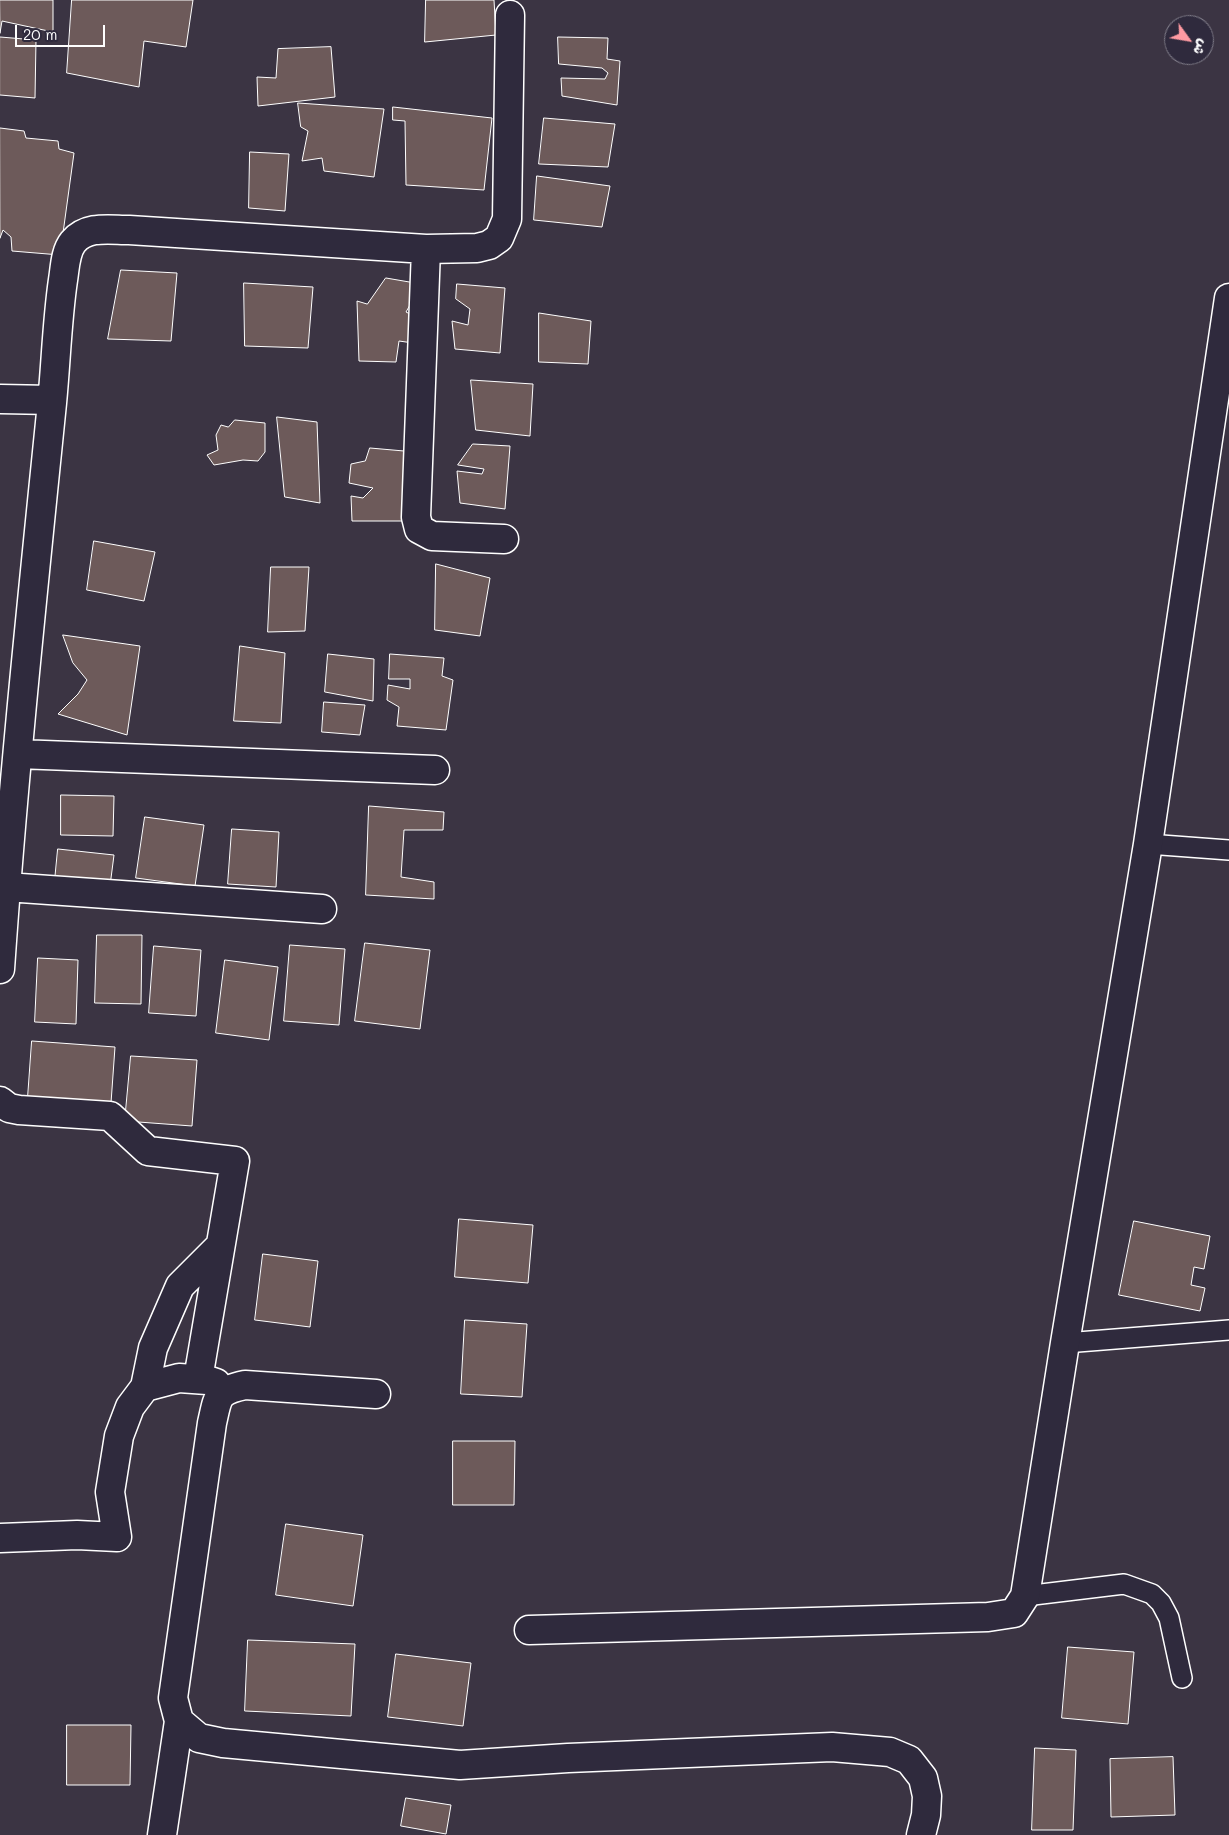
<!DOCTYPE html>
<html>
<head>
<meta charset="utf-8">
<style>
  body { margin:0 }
  #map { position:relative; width:1229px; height:1835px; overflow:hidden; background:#3b3443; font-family:Mali,"Playpen Sans Arabic",sans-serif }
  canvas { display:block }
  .north { position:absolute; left:1164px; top:15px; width:50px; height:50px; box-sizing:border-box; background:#2f2a3d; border:1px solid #827f8b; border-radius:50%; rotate:122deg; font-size:14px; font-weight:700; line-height:20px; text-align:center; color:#fff }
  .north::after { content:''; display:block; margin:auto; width:18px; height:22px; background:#ff9aa2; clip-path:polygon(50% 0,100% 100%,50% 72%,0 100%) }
  .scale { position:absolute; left:15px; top:25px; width:90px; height:22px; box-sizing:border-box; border:2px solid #fff; border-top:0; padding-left:6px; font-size:15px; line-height:18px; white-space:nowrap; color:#fff; -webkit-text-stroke:4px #2f2a3d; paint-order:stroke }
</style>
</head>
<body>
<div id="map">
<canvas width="1229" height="1835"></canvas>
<div class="north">ش</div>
<div class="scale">20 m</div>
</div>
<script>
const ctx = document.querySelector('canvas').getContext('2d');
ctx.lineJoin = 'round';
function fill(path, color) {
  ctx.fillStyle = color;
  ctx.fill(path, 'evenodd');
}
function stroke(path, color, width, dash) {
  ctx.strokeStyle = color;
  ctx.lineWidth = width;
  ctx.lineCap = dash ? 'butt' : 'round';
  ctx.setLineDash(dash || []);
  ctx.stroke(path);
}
const building = new Path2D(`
  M0,0H53V32L2,21L0,33Z
  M72,0H193L186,47L144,41L139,87L67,73Z
  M426,0H494L496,35L425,42Z
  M0,37L36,40L35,98L0,95Z
  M558,37L608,38L607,59L620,61L617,105L562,96L561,78L605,79L608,73L602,68L559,64Z
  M331,47L335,97L258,106L257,77L276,78L278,49Z
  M298,103L384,109L374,177L324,171L322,158L302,161L308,131L301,127Z
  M393,107L492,118L484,190L406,185L405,121L393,120Z
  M544,118L615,124L608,167L539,164Z
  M0,128L24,131L26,138L58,141L59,149L74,153L60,255L12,251L11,237L3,230L0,238Z
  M250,152L289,154L285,211L249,208Z
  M537,176L610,186L602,227L534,220Z
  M121,270L177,273L171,341L108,339Z
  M386,278L421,284L419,306L410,305L406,312L414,316L413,343L399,341L396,362L359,361L357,301L367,304Z
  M244,283L313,287L308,348L245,346Z
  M457,284L505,288L500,353L455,349L452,321L468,325L470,309L456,299Z
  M539,313L591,321L588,364L539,362Z
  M471,380L533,384L530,436L476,430Z
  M277,417L317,422L320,503L285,497Z
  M235,420L265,423V452L258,461L243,460L214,465L207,455L218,450L216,435L221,425L228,427Z
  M473,444L510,446L505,509L460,503L457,471L482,474L484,469L458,465Z
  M370,448L404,451L403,521H352L351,496L363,498L373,488L349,483L351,464L365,461Z
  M94,541L155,552L144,601L87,590Z
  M436,564L490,578L480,636L435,630Z
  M271,567H309L305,631L268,632Z
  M63,635L140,646L127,735L58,714L78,694L87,680L73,663Z
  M240,646L285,653L281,723L234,721Z
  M328,654L374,659L373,701L325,692Z
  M390,654L444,658L442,676L453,680L446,730L397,726L399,707L387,700L388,685L410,689V679H389Z
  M324,702L365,705L360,735L322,732Z
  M61,795L114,796L113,836L61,835Z
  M369,806L444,812L443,830H404L401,877L434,882V899L366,895Z
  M145,817L204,825L195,886L136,878Z
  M232,829L279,832L276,887L228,884Z
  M58,849L114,855L110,886L55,880Z
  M97,935H142L141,1004L95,1003Z
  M365,943L430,950L420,1029L355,1021Z
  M290,945L345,949L339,1025L284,1021Z
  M154,946L201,950L196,1016L149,1013Z
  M38,958L78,960L76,1024L35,1022Z
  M225,960L278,967L269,1040L216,1033Z
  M32,1041L115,1047L111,1103L28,1097Z
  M131,1056L197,1060L192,1126L125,1121Z
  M459,1219L533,1225L528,1283L455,1277Z
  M1134,1221L1210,1236L1204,1269L1194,1267L1191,1285L1205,1288L1200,1311L1119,1295Z
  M263,1254L318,1261L310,1327L255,1320Z
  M465,1320L527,1324L522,1397L461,1394Z
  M453,1441H515L514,1505H453Z
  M286,1524L363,1535L353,1606L276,1595Z
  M248,1640L355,1644L351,1716L245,1711Z
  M1068,1647L1134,1652L1128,1724L1062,1718Z
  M396,1654L471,1663L463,1726L388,1717Z
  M67,1725H131L130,1785H67Z
  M1035,1748L1076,1750L1073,1830H1032Z
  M1173,1757L1175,1815L1111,1817L1110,1759Z
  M406,1798L451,1805L446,1834L401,1826Z`);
const lane = new Path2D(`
  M1148,844L1229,850
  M1065,1343L1229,1330
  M1025,1596L1124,1584L1152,1594L1161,1603L1169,1618L1182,1678`);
const street = new Path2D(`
  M426,249L416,517L419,529L432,536L504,539
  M0,399L52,400
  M18,754L435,770
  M6,887L322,909
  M0,969C13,780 33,591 52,403C56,362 57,321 63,280C65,268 65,252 73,242C87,225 110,230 129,230L426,249L477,248L489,245L499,238L507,219L510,15
  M0,1101L9,1108L19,1110L110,1116L148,1151L235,1161L198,1379
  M145,1387L153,1348L180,1286L220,1246
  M0,1538L77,1535L117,1537L110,1492L119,1436L130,1407L145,1387L179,1378L207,1380L216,1383
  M529,1630L988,1617L1014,1613L1025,1596L1065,1343L1148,844L1229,298
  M179,1721L199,1738L223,1743L460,1765L568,1758L832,1747L890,1752L909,1760L923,1778L927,1796L926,1815L921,1835
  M162,1835L179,1721L173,1698L212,1423C218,1397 216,1391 245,1385L376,1394`);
fill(building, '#6d5a5a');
stroke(building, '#fff', 1);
stroke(lane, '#fff', 22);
stroke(street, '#fff', 31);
stroke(lane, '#2f2a3d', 19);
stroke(street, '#2f2a3d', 28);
</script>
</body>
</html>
